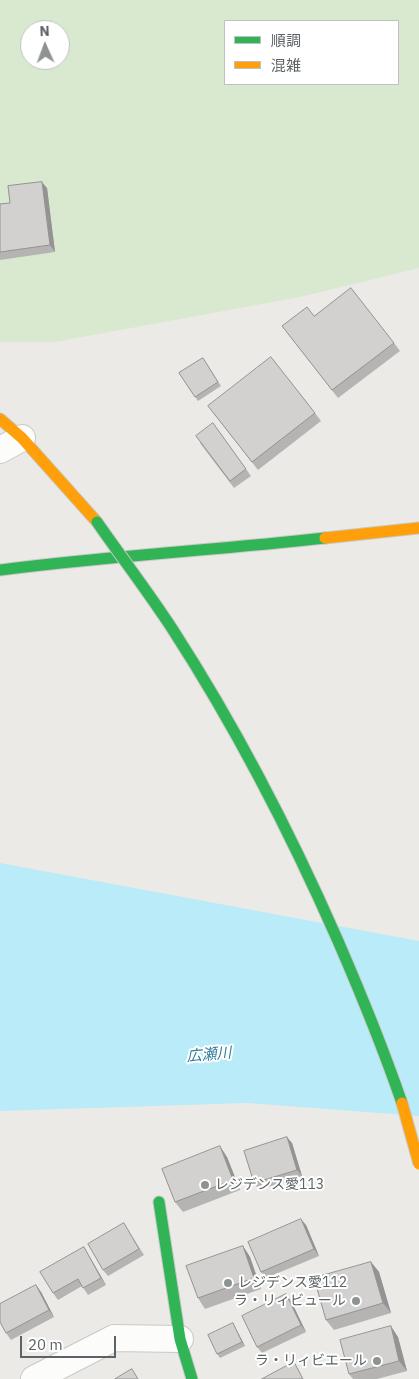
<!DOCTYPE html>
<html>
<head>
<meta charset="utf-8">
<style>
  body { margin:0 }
  #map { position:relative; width:419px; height:1379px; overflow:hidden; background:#eceae7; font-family:"IBM Plex Sans","Noto Sans JP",sans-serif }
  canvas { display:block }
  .legend { position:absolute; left:224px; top:20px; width:175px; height:65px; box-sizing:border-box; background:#fff; border:1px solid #bec0c1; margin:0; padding:6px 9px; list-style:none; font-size:15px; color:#5c6265 }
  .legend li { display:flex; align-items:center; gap:10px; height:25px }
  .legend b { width:25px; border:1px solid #bec0c1 }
  .north { position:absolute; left:20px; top:20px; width:50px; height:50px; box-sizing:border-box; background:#fff; border:1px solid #bec0c1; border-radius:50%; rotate:358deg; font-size:14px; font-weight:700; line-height:20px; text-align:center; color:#5c6265 }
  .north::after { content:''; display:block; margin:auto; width:18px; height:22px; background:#8e9292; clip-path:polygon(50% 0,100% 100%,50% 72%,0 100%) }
  .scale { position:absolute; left:20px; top:1336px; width:96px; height:22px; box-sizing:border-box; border:2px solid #5c6265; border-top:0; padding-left:6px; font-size:15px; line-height:18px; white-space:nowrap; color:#5c6265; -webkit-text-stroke:4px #fff; paint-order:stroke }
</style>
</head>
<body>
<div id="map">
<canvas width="419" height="1379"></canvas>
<ul class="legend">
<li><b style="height:6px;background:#30b455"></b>順調</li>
<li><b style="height:6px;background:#ff9f0a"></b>混雑</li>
</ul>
<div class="north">N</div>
<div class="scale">20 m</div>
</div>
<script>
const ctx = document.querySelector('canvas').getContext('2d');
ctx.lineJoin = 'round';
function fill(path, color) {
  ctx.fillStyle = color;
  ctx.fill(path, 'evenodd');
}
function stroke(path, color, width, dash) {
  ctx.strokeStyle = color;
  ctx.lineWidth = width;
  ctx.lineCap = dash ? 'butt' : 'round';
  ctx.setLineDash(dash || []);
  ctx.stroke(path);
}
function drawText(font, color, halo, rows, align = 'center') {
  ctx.font = font + ' "IBM Plex Sans","Noto Sans JP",sans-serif';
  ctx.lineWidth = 4;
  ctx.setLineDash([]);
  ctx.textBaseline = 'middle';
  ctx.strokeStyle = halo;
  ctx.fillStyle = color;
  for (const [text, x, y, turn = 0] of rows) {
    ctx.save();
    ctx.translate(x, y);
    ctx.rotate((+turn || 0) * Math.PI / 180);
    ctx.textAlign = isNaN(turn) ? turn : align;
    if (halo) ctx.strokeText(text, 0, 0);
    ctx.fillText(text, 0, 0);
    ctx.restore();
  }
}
const green = new Path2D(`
  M0,0H419V268L300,297L55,342H0ZM225,21H398V84H225ZM30,30H60V60H30Z`);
const water = new Path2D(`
  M0,863L419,941V1116L247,1103L0,1111Z`);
const street = new Path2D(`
  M0,450L22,438
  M34,1379L114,1338L180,1339`);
const fast = new Path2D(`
  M0,570C108,556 217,550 325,538
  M159,1202L180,1339L192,1379`);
const slow = new Path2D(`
  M0,419L22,438L97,522
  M325,538L419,528`);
const fastBridge = new Path2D(`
  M97,522C122,558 149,593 173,630C237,729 291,834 338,941C361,994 383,1048 402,1103`);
const slowBridge = new Path2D(`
  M402,1103L419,1164`);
const wall = new Path2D(`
  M47,188L55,252L0,260V204L10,203Z
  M314,316L394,343L400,351L338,398L282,326Z
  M203,358L221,386L198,401L179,373Z
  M208,406L315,413L321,421L258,470Z
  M213,423L251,476L234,488L200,443Z
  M292,1143L302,1176L259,1190L254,1183Z
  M227,1157L240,1190L183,1212L175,1202Z
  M306,1225L319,1256L266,1278L261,1272Z
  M128,1230L144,1255L108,1276L103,1270Z
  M243,1246L250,1257L261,1289L205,1309L198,1298Z
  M84,1247L106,1285L88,1295L82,1286L58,1300L53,1293Z
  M371,1262L379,1272L391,1313L334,1330L326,1320Z
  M36,1285L41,1292L54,1317L11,1340L6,1333Z
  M291,1301L306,1332L262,1353L257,1347Z
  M233,1323L235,1327L245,1346L220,1358L217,1354Z
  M398,1337L407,1371L377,1379H353L349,1374Z`);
const shadedWall = new Path2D(`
  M42,182L47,188L55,252L50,245Z
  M287,1137L292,1143L302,1176L297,1170Z
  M220,1146L227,1157L240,1190L233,1180Z
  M301,1219L306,1225L319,1256L314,1249Z
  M243,1246L250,1257L261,1289L254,1278Z
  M84,1247L88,1254L106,1285L101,1278Z
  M371,1262L379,1272L391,1313L383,1303Z
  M36,1285L41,1292L54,1317L49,1310Z
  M286,1294L291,1301L306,1332L301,1325Z
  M233,1323L235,1327L245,1346L242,1342Z
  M391,1326L398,1337L407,1371L399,1361Z`);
const building = new Path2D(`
  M42,182L50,245L0,252V204L10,203L8,186Z
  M351,288L394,343L332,390L282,326L307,307L314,316Z
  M271,357L315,413L252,462L208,406Z
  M203,358L218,382L195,397L179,373Z
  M213,423L246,469L230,481L196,436Z
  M287,1137L297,1170L254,1183L244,1151Z
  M220,1146L233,1180L175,1202L162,1169Z
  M301,1219L314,1249L261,1272L248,1242Z
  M124,1223L139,1249L103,1270L88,1244Z
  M243,1246L254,1278L198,1298L186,1266Z
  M84,1247L101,1278L83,1288L78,1279L53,1293L40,1272Z
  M371,1262L383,1303L326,1320L314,1278Z
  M36,1285L49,1310L6,1333L0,1322V1304Z
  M286,1294L301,1325L257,1347L242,1316Z
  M233,1323L242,1342L217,1354L208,1335Z
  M391,1326L399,1361L349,1374L340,1340Z
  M294,1362L303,1379H262Z
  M132,1369L138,1379H115Z`);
const markers = [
  [205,1185,5,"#8e9292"],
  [228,1283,5,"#8e9292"],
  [356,1301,5,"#8e9292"],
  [377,1361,5,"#8e9292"]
];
const poiNames = [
  ["レジデンス愛113",215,1185],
  ["レジデンス愛112",238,1283],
  ["ラ・リィビュール",346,1301,"right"],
  ["ラ・リィビエール",367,1361,"right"]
];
const waterNames = [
  ["広瀬川",209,1055,-5]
];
fill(green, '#d8e9d0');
fill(water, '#baebf8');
stroke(street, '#c8c9c9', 28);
stroke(fast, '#c8c9c9', 13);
stroke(slow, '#c8c9c9', 13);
stroke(street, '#fcfcfb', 26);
stroke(fast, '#30b455', 11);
stroke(slow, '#ff9f0a', 11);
stroke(fastBridge, '#c8c9c9', 13, []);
stroke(slowBridge, '#c8c9c9', 13, []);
stroke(fastBridge, '#30b455', 11);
stroke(slowBridge, '#ff9f0a', 11);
fill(wall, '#b5b4b3');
fill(shadedWall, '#949292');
fill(building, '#d3d1d0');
stroke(building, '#949292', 1);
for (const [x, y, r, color] of markers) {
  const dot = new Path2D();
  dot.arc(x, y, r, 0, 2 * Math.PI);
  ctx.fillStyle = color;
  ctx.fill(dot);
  stroke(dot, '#fff', 2);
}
drawText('14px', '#5c6265', '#fff', poiNames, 'left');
drawText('italic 15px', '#327e9d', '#fff', waterNames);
</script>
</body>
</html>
